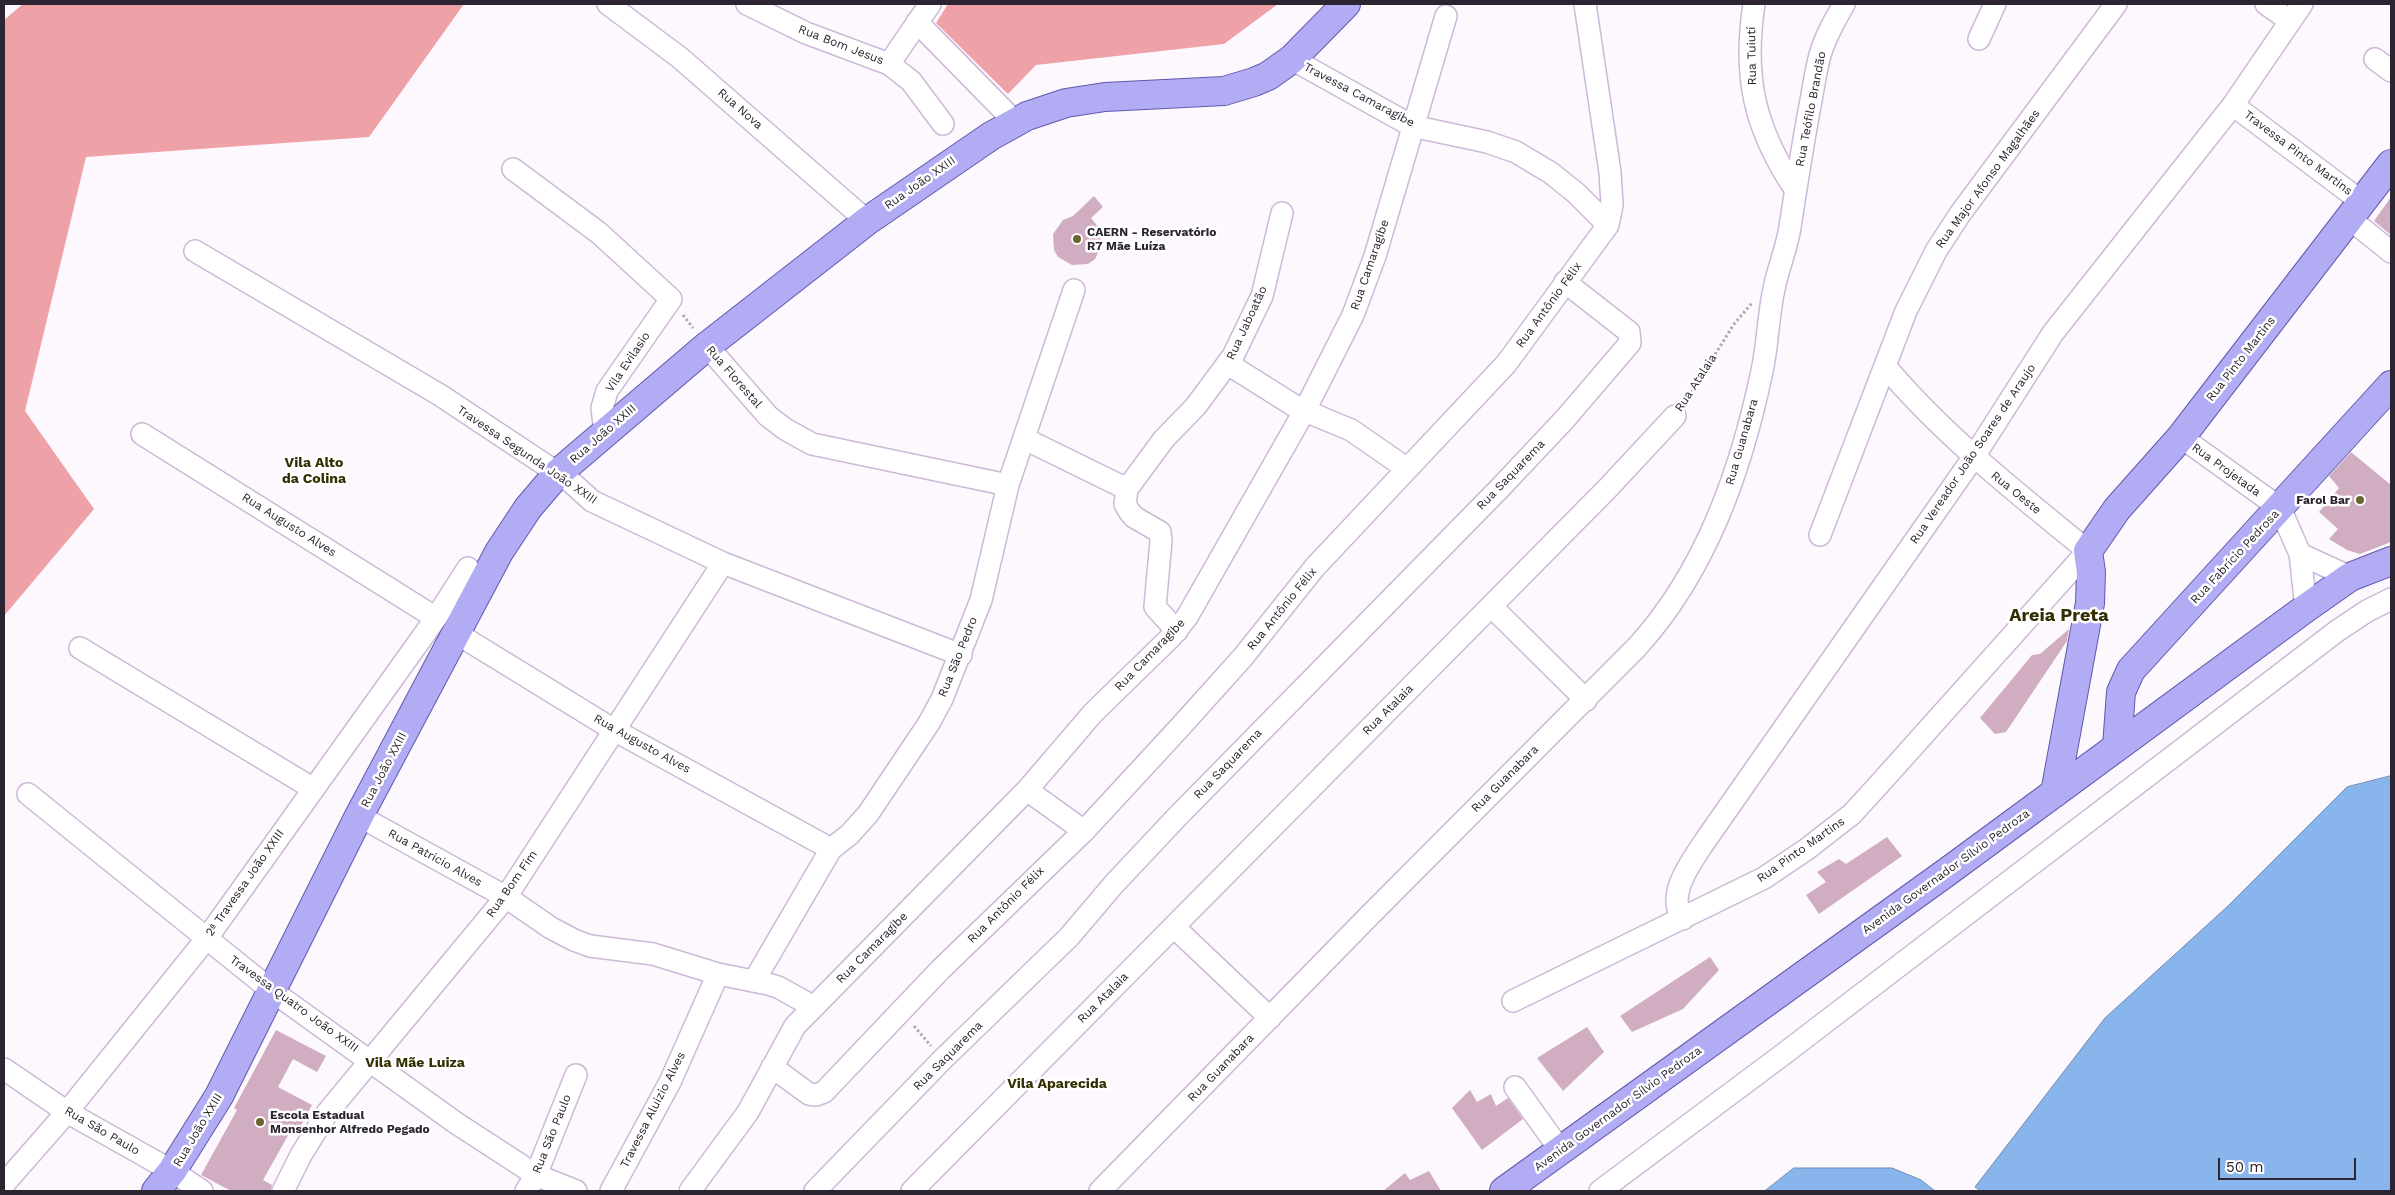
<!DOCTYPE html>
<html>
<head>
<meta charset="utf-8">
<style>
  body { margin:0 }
  #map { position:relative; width:2395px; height:1195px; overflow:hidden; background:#fcf8fe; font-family:"Work Sans",sans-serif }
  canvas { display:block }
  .frame { position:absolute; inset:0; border:5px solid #2c2430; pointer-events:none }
  .scale { position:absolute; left:2218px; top:1158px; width:138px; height:22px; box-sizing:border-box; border:2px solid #2c2430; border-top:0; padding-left:6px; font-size:15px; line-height:18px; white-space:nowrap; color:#2c2430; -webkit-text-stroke:4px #fff; paint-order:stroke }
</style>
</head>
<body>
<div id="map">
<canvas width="2395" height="1195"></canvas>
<div class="frame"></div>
<div class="scale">50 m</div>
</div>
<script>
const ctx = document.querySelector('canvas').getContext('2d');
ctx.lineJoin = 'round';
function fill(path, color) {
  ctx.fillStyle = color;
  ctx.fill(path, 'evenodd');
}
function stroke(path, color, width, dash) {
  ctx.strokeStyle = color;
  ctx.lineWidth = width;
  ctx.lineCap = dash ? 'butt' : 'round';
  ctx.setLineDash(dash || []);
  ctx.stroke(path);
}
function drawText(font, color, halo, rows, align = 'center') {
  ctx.font = font + ' "Work Sans",sans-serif';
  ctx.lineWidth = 5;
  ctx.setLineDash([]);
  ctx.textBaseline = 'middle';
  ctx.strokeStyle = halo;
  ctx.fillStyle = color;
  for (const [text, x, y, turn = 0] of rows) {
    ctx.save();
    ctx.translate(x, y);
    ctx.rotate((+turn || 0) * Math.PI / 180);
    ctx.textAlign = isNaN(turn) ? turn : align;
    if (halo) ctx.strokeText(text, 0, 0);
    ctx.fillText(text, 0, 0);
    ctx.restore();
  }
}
const forest = new Path2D(`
  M23,4H464L369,137L86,157L25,411L94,509L4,616V20Z
  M948,4H1278L1224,44L1036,65L1008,94L936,23Z`);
const water = new Path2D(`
  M2391,776V1191H1981L1975,1187L2105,1018L2228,906L2347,787Z
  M1794,1168H1892L1921,1180L1935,1191H1765Z`);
const building = new Path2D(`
  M1094,196L1103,207L1091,218L1099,228L1102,245L1095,259L1088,264L1072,265L1058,257L1054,250L1053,234L1063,220L1073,216Z
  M2391,197V235L2374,221Z
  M2351,452L2391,485V542L2360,554L2347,550L2329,539L2338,529L2319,512L2339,488L2329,476Z
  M2069,629L2067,641L2006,732L1995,734L1980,718L2032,655L2040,654Z
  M1887,837L1902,856L1819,914L1806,895L1826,882L1817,872L1839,859L1846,864Z
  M1710,957L1719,970L1683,1009L1632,1032L1620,1016Z
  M1587,1027L1604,1052L1563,1091L1537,1058Z
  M276,1030L326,1056L317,1072L293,1059L278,1087L312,1105L296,1135L290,1132L263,1180L272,1185L271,1191H231L201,1175L237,1110L234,1108Z
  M1470,1090L1477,1102L1491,1094L1496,1106L1508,1098L1523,1119L1482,1150L1452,1108Z
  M1429,1171L1441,1191H1383L1405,1173L1410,1180Z`);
const path = new Path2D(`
  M683,315L693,328
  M1686,401L1734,324L1752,303
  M914,1026L931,1046`);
const minor = new Path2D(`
  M608,4L679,57L867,221
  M747,4L806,33L889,64L911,81L943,124
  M1754,4C1743,76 1754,128 1795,189
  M2266,4L2290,21
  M917,22L1015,122
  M1979,39L1995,4
  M1292,59L1412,126L1487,142L1516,152L1551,173L1576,193L1608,225
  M2375,59L2391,71
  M889,64L930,4
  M2233,105L2362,202
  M513,169L599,233L671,299L607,391L602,408L605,432
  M2350,219L2391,252
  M195,251L440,395L571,482L592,501L723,563L961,655
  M707,346L768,416L785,429L812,444L1008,485
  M1228,364L1298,408L1351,430L1406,468
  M142,434L436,618
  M2181,437L2280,508L2300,554L2306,608
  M1025,439L1127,489
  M1820,535L1906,311L1936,251L1960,214L2116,4
  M2300,554L2350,577
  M1491,606L1586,700
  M1177,631L1155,607L1161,541L1160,532L1134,517L1129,511L1125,504L1127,489L1164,439L1196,406L1233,356L1262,296L1282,213
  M456,633L614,730L831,849
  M80,648L312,788
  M1027,790L1084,831
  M28,794L272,991L456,1123L536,1175L576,1191
  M359,816L506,897L551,928L574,940L590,946L653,954L718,974L768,984L778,987L814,1007
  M1683,919C1665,895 1692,861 1705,841L1973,458L2053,333L2233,105L2302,4
  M1174,927L1270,1018
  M754,981L831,849L849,835L868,814L929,723L942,699L981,600L1008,485L1074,290
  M1513,1001L1764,878L1807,849L1852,814L1883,780L2088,551C2017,493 1945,437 1885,366
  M772,1067L809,1094L816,1095L824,1092L940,970L1084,831L1181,726L1243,657L1315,567L1506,364L1520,345L1608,225L1612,205L1610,172L1585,4
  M4,1069L67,1112L172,1171L202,1191
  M1515,1087L1561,1151
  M4,1184L67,1112L207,938L436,618L468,568
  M283,1191L301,1155L327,1113L506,897L723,563
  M526,1191L536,1175L576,1075
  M611,1191L670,1082L718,974
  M690,1191L748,1112L795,1026L1027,790L1093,713L1171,637L1187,617L1305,410L1353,315L1375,256L1446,16
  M815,1191L943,1059L1069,937L1114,884L1177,817L1499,489L1565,419L1630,343L1629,332L1565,282
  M912,1191L1607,489L1675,416
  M1100,1191L1369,916L1637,647C1706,571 1741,471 1762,371C1768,344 1768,316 1774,289C1778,268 1787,248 1790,227C1796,188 1802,149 1809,111C1813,92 1815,73 1820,55C1825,37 1835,20 1844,4
  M1600,1191L1781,1056L2337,631L2367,611L2391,599`);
const major = new Path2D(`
  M2117,746L2121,692L2131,670L2391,385
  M2055,793L2090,603L2091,572L2088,551L2117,509L2181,437L2391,164
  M156,1191L172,1171L219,1096L359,816L499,552L528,508L557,474L707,346L867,221L991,136L1027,116L1066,103L1105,97L1224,91L1254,82L1268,76L1292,59L1346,4
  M1504,1191L1947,872L2306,608L2350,577L2391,561`);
const markers = [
  [1077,239,5,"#6a6431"],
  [2360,500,5,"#6a6431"],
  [260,1122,5,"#6a6431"]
];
const streetNames = [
  ["Rua Bom Jesus",841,45,21],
  ["Rua Tuiutí",1752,56,-91],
  ["Travessa Camaragibe",1359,95,28],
  ["Rua Nova",740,109,41],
  ["Rua Teófilo Brandão",1811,109,-79],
  ["Travessa Pinto Martins",2298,153,37],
  ["Rua Major Afonso Magalhães",1988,179,-54],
  ["Rua João XXIII",920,183,-35],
  ["Rua Camaragibe",1370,265,-71],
  ["Rua Antônio Félix",1549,305,-54],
  ["Rua Jaboatão",1247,323,-65],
  ["Rua Pinto Martins",2241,359,-52],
  ["Vila Evilasio",628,362,-56],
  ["Rua Florestal",734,377,49],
  ["Rua Atalaia",1696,383,-57],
  ["Rua João XXIII",603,434,-41],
  ["Rua Guanabara",1742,442,-74],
  ["Rua Vereador João Soares de Araujo",1973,454,-56],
  ["Travessa Segunda João XXIII",527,455,34],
  ["Rua Projetada",2226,470,36],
  ["Rua Saquarema",1511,475,-46],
  ["Rua Oeste",2016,493,39],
  ["Rua Augusto Alves",289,525,32],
  ["Rua Fabrício Pedrosa",2235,557,-47],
  ["Rua Antônio Félix",1282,609,-51],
  ["Rua Camaragibe",1150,655,-46],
  ["Rua São Pedro",958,657,-68],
  ["Rua Atalaia",1388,710,-45],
  ["Rua Augusto Alves",642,744,29],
  ["Rua Saquarema",1228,764,-46],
  ["Rua João XXIII",384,770,-62],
  ["Rua Guanabara",1505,779,-45],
  ["Rua Pinto Martins",1801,850,-35],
  ["Rua Patricio Alves",435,858,29],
  ["Avenida Governador Sílvio Pedroza",1946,872,-36],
  ["2ª Travessa João XXIII",245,883,-55],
  ["Rua Bom Fim",512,884,-55],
  ["Rua Antônio Félix",1006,905,-45],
  ["Rua Camaragibe",872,948,-45],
  ["Rua Atalaia",1103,998,-45],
  ["Travessa Quatro João XXIII",294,1004,36],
  ["Rua Saquarema",948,1056,-45],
  ["Rua Guanabara",1221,1068,-46],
  ["Avenida Governador Sílvio Pedroza",1618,1109,-36],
  ["Travessa Aluizio Alves",653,1110,-63],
  ["Rua João XXIII",198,1130,-59],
  ["Rua São Paulo",102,1131,30],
  ["Rua São Paulo",552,1134,-68]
];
const poiNames = [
  ["CAERN - Reservatório",1087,232],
  ["R7 Mãe Luíza",1087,246],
  ["Farol Bar",2350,500,"right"],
  ["Escola Estadual",270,1115],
  ["Monsenhor Alfredo Pegado",270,1129]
];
const neighbourhoodNames = [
  ["Vila Alto",314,463],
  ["da Colina",314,479],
  ["Vila Mãe Luiza",415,1063],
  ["Vila Aparecida",1057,1084]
];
const districtNames = [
  ["Areia Preta",2059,616]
];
fill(forest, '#efa1a8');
fill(water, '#88b5ec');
stroke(water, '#6c8ab4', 1);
fill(building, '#d1adc1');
stroke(minor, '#cdb8d8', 24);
stroke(major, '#6258ac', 30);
stroke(path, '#afaab2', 3, [2.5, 2.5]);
stroke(minor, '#fff', 21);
stroke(major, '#b2acf5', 28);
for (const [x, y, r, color] of markers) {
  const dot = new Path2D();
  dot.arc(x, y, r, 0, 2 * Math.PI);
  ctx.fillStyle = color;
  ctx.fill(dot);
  stroke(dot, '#fff', 2);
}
drawText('12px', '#2c2430', '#fff', streetNames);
drawText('bold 12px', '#2c2430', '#fff', poiNames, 'left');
drawText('bold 14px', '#342f03', '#fff', neighbourhoodNames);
drawText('bold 18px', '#342f03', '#fff', districtNames);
</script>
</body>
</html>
